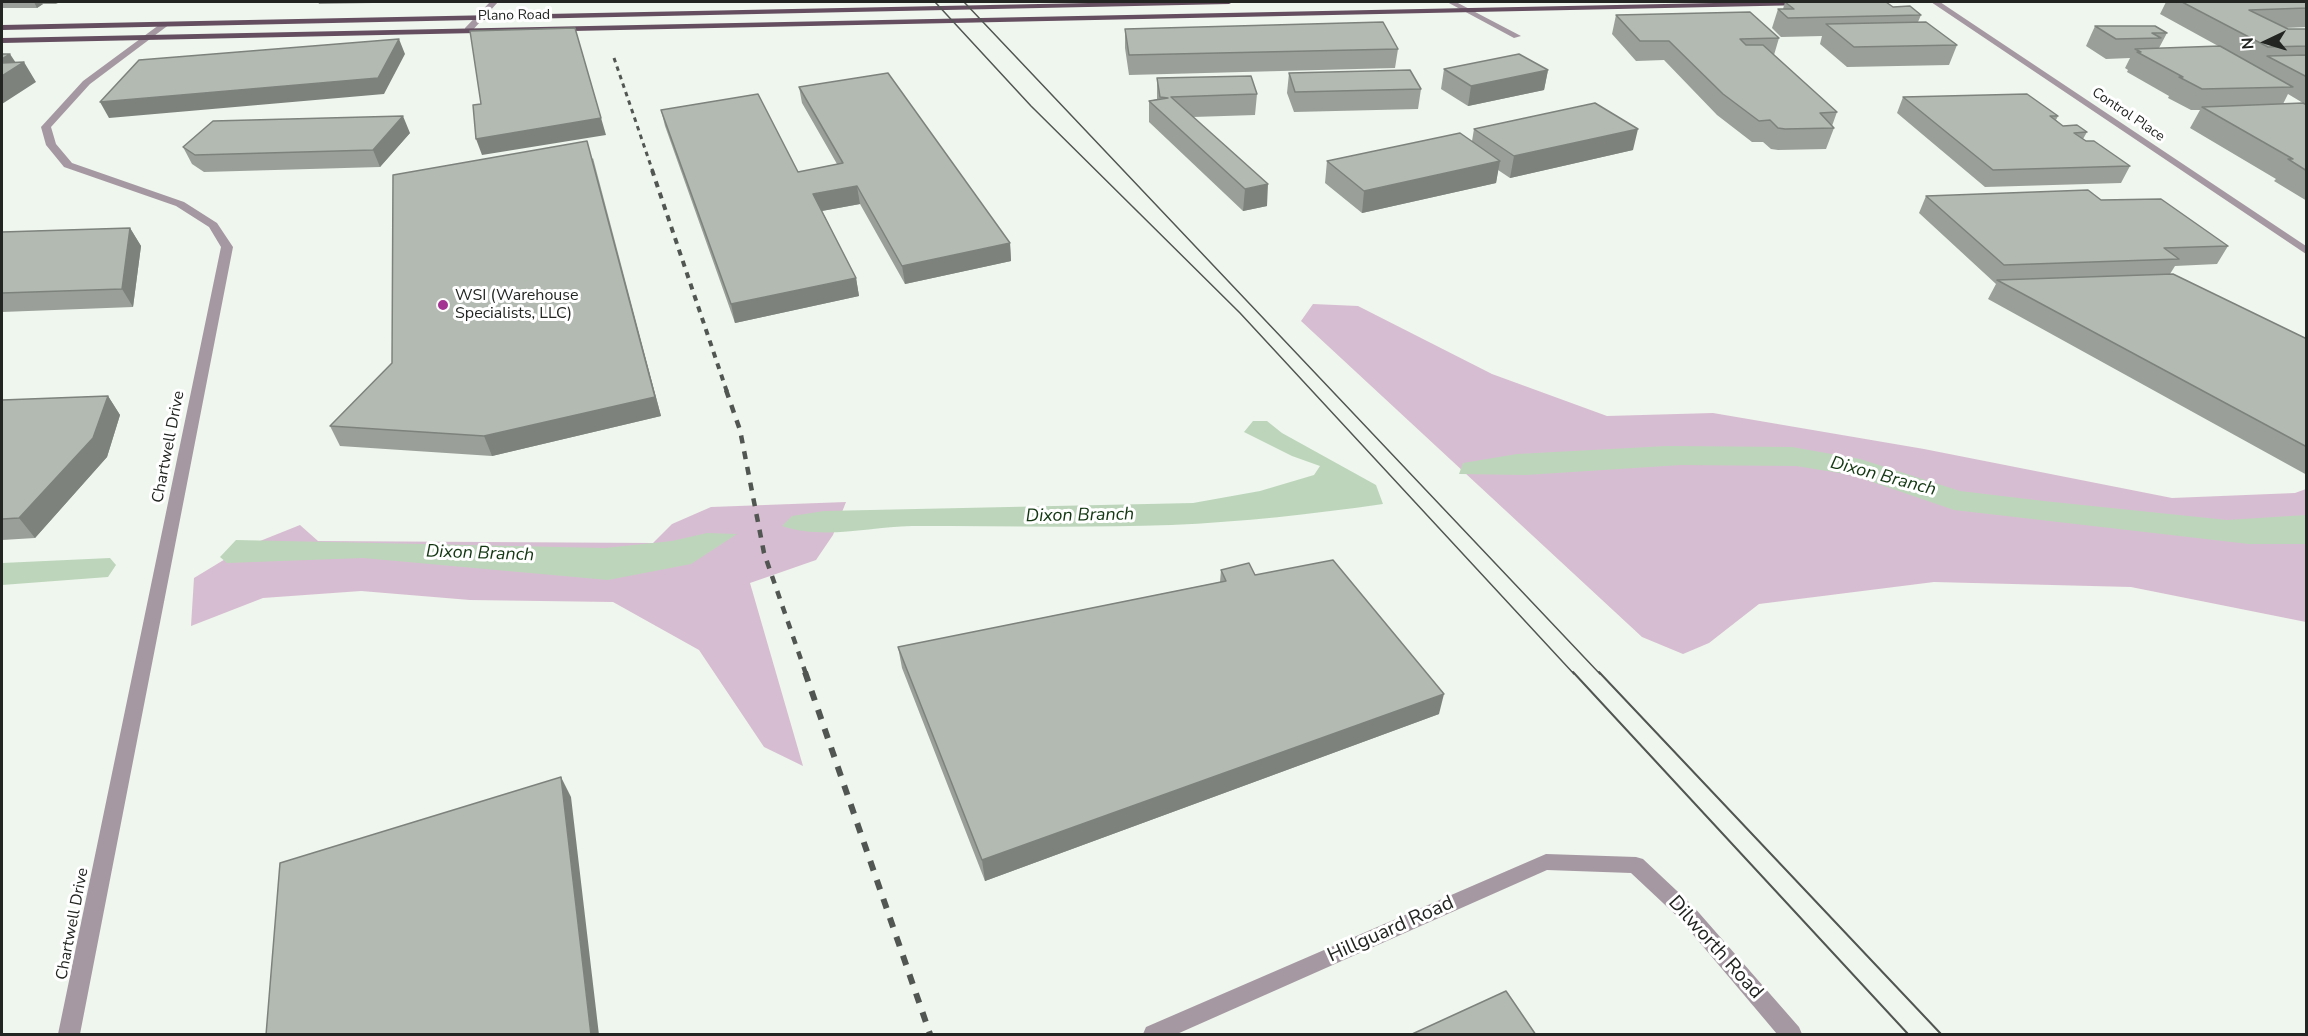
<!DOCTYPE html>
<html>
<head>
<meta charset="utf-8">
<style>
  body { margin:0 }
  #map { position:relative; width:2308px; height:1036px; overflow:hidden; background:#eff6ee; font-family:"Nunito Sans",sans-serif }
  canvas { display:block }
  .frame { position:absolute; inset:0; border:3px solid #222522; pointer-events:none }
  .north { position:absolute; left:2236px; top:12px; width:60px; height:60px; -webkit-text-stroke:4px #fff; paint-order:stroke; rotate:266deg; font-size:16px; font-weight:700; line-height:24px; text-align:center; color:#222522 }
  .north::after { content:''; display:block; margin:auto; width:21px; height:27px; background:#222522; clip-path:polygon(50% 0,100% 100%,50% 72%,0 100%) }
</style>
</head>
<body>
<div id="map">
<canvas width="2308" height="1036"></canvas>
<div class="frame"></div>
<div class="north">N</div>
</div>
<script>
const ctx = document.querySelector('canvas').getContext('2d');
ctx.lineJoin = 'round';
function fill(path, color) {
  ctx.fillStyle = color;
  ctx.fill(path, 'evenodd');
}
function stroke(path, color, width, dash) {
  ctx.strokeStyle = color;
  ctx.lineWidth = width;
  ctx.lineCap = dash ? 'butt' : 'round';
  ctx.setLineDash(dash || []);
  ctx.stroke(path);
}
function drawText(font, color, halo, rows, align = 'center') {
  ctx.font = font + ' "Nunito Sans",sans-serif';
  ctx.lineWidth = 6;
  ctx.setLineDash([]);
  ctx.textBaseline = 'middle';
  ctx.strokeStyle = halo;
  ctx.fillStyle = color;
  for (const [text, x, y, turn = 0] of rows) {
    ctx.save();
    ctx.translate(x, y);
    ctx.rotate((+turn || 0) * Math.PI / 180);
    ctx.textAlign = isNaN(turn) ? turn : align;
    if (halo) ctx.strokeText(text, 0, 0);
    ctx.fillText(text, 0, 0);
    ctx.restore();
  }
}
const green = new Path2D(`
  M1313,304L1358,306L1492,374L1607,416L1713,413L1924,449L2172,498L2295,493L2306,489V622L2131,587L1934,582L1759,604L1709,643L1683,654L1642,637L1301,321Z
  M846,502L833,535L816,560L750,583L803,766L764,747L699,650L613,602L470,600L361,591L263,598L191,626L194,578L245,547L300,525L318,541L653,543L672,524L711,507Z`);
const water = new Path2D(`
  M1253,421H1267L1282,433L1376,485L1383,504C1313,514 1242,522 1171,525C1085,528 998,526 912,526C868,527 824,540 782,526L792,516L824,511L1193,503L1260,491L1314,475L1320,466L1292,456L1244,432Z
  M1667,446L1792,447L1860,459L1960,491L2044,501L2227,520L2306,515V544H2249L1954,510L1852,475L1796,466L1681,465L1526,475L1459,474L1463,463L1517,454Z
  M707,533L737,534L691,564L608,580L363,558L227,563L220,557L236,540L605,548L672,541Z
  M110,558L116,565L108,577L2,585V563Z`);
const minor = new Path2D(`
  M490,2H498L471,32H465V28Z
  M1447,2H1456L1521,36L1514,38Z
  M1931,2H1940L2306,246V254Z
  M163,22L170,24L90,84L51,127L56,144L72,163L184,202L217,223L233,247L80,1034H58L221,247L209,227L176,206L64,167L46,145L41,127L83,81Z
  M1546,854L1636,857L1643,859L1693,906L1799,1027L1802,1034H1777L1679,918L1631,873L1547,870L1177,1034H1143L1146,1027Z`);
const major = new Path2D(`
  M1138,2H1233L1229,4L2,30V25Z
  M1763,2H1859L1855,4L2,43V38Z`);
const tramFar1 = new Path2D(`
  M935,2L1031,106L1240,313L1574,674
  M964,2L1600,674`);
const tram = new Path2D(`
  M1573,672L1908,1034
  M1599,672L1941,1034`);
const railFar3 = new Path2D(`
  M614,58L653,172`);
const railFar2 = new Path2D(`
  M652,170L727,392`);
const railFar1 = new Path2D(`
  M726,390L740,430L764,553L806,674`);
const rail = new Path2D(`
  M805,672L930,1034`);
const wall = new Path2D(`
  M2,2H60L56,4H43L37,8H2Z
  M318,2H427L319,4Z
  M1785,2L1893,7L1921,15L1918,22L1957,45L1949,65L1847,67L1820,44L1822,36L1781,37L1772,28L1778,9H1783Z
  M2166,2H2307V27L2284,28L2288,29H2307V201L2274,181L2276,179L2190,128L2200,110H2191L2168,98L2169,96L2127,72L2128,70L2125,68L2130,58L2106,59L2086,46L2095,26L2167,33L2159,48L2220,47L2160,14ZM2288,94L2303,103L2283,104Z
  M1616,15L1779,38L1774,55L1837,112L1832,126L1834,128L1826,149L1778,150L1771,149L1763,142H1752L1717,115L1664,60L1636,61L1612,34Z
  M1125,29L1398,49L1395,68L1129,75L1125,48Z
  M1444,69L1548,70L1544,90L1468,106L1441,89Z
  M1289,73L1421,89L1418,109L1294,112L1287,93Z
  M1157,78L1257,94L1255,115L1193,117L1267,206L1243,211L1149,122V101L1157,99Z
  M799,87L1010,243L1011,261L905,284L860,204L822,211L856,278L859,296L735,323L665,126L661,110L798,172L837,164L802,103Z
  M1903,97L2058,116L2056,120L2063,126L2087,132L2083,139L2130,166L2121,183L1985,187L1897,113Z
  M1474,129L1633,150L1510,178L1498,170L1496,183L1362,213L1325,183L1327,161L1472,141Z
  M410,133L380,167L204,172L192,164L183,147Z
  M593,158L661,416L492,456L340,446L330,426Z
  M1926,196L2101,200L2228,246L2217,264L2175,266L2170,274L2307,339V475L1988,299L1996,284L1919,213Z
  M130,228L141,246L133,307L2,312V232Z
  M108,396L120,415L107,457L35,538L2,540V400Z
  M1221,570L1255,575L1439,714L985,881L902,668L898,647L1220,582Z`);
const shadedWall = new Path2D(`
  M34,2H41L43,4L37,8Z
  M575,28L606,135L482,155L476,139Z
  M399,39L405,54L384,94L109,118L100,102Z
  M10,54L18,66L24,62L36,82L2,104V59Z
  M1548,70L1544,90L1468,106L1471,86Z
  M403,116L410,133L380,167L373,150Z
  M1638,129L1633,150L1510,178L1514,156Z
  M587,141L661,416L492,456L484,436Z
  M1500,161L1496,183L1362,213L1364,191Z
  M1268,184L1267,206L1243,211L1245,189Z
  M857,186L860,204L816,212L813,194Z
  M130,228L141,246L133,307L122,289Z
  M1010,243L1011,261L905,284L902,266Z
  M856,278L859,296L735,323L731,304Z
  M108,396L120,415L107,457L35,538L19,518Z
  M1444,694L1439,714L985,881L982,860Z
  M561,777L571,797L599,1035H591Z`);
const building = new Path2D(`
  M1785,2H1886L1893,7L1910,6L1921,15L1788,18L1778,9H1794Z
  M2182,2H2307V8L2249,10L2288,29H2307V46L2268,47Z
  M1750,12L1779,38L1740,39L1746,45H1763L1837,112L1820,113L1834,128L1785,129L1778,128L1770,120L1759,121L1723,94L1669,41H1640L1616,15Z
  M1383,22L1398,49L1129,55L1125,29Z
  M1926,22L1957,45L1854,47L1826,24Z
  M2095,26H2155L2167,33H2152L2161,38L2116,39Z
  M575,28L601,118L476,139L473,105L481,104L470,31Z
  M399,39L378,78L100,102L139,60Z
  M2220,46L2293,87L2202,89L2179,77H2183L2137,52H2141L2135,49Z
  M2,54H10L2,59Z
  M1519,54L1548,70L1471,86L1444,69Z
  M2307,55V77L2267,56Z
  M24,62L2,76V63Z
  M1410,70L1421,89L1295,92L1289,73Z
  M888,73L1010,243L902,266L857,186L813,194L856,278L731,304L661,110L758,94L798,172L843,163L799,87Z
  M1251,76L1257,94L1171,97L1268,184L1245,189L1149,101L1168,98L1160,97L1157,78Z
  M2027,94L2058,116H2050L2063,126L2077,125L2087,132L2074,133L2086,141H2094L2130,166L1993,170L1903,97Z
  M1595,103L1638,129L1514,156L1474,129Z
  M2303,103L2307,105V171L2288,159H2293L2202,107Z
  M403,116L373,150L195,155L183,147L213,121Z
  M1460,133L1500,161L1364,191L1327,161Z
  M587,141L655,397L484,436L330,426L392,363L393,175Z
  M2088,190L2101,200L2161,199L2228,246L2164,248L2179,259L2004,265L1926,196Z
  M130,228L122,289L2,293V232Z
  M2173,274L2307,339V447L1997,280Z
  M108,396L93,438L19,518L2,519V400Z
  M1333,560L1444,694L982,860L898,647L1226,581L1221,570L1249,563L1255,575Z
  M561,777L591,1035H266L280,863Z
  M1506,991L1536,1035H1410Z`);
const markers = [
  [443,305,6,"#a33492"]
];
const farStreetnames = [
  ["Plano Road",514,16,-1],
  ["Control Place",2128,115,34]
];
const poiNames = [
  ["WSI (Warehouse",455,296],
  ["Specialists, LLC)",455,314]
];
const streetNames = [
  ["Chartwell Drive",169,447,-79],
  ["Chartwell Drive",73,924,-79]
];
const waterNames = [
  ["Dixon Branch",1883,477,15],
  ["Dixon Branch",1080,516,-1],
  ["Dixon Branch",480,554,2]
];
const nearStreetnames = [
  ["Hillguard Road",1391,930,-24],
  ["Dilworth Road",1715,948,48]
];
fill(green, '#d7bdd1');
fill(water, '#bdd6bb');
fill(minor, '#a598a2');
fill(major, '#644e5f');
stroke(tramFar1, '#525652', 1.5);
stroke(tram, '#525652', 2);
stroke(railFar3, '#525652', 3, [4.5, 4.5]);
stroke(railFar2, '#525652', 4, [6, 6]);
stroke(railFar1, '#525652', 4.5, [8, 8]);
stroke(rail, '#525652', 6, [10, 10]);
fill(wall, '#9aa099');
fill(shadedWall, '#7d827d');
fill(building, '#b3bab2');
stroke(building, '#7d827d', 1.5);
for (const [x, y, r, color] of markers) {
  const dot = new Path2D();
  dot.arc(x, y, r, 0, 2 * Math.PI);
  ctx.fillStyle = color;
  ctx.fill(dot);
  stroke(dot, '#fff', 2);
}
drawText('14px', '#222522', '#fff', farStreetnames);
drawText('16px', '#222522', '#fff', poiNames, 'left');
drawText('16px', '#222522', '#fff', streetNames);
drawText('italic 18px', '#123711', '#fff', waterNames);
drawText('20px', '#222522', '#fff', nearStreetnames);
</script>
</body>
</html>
